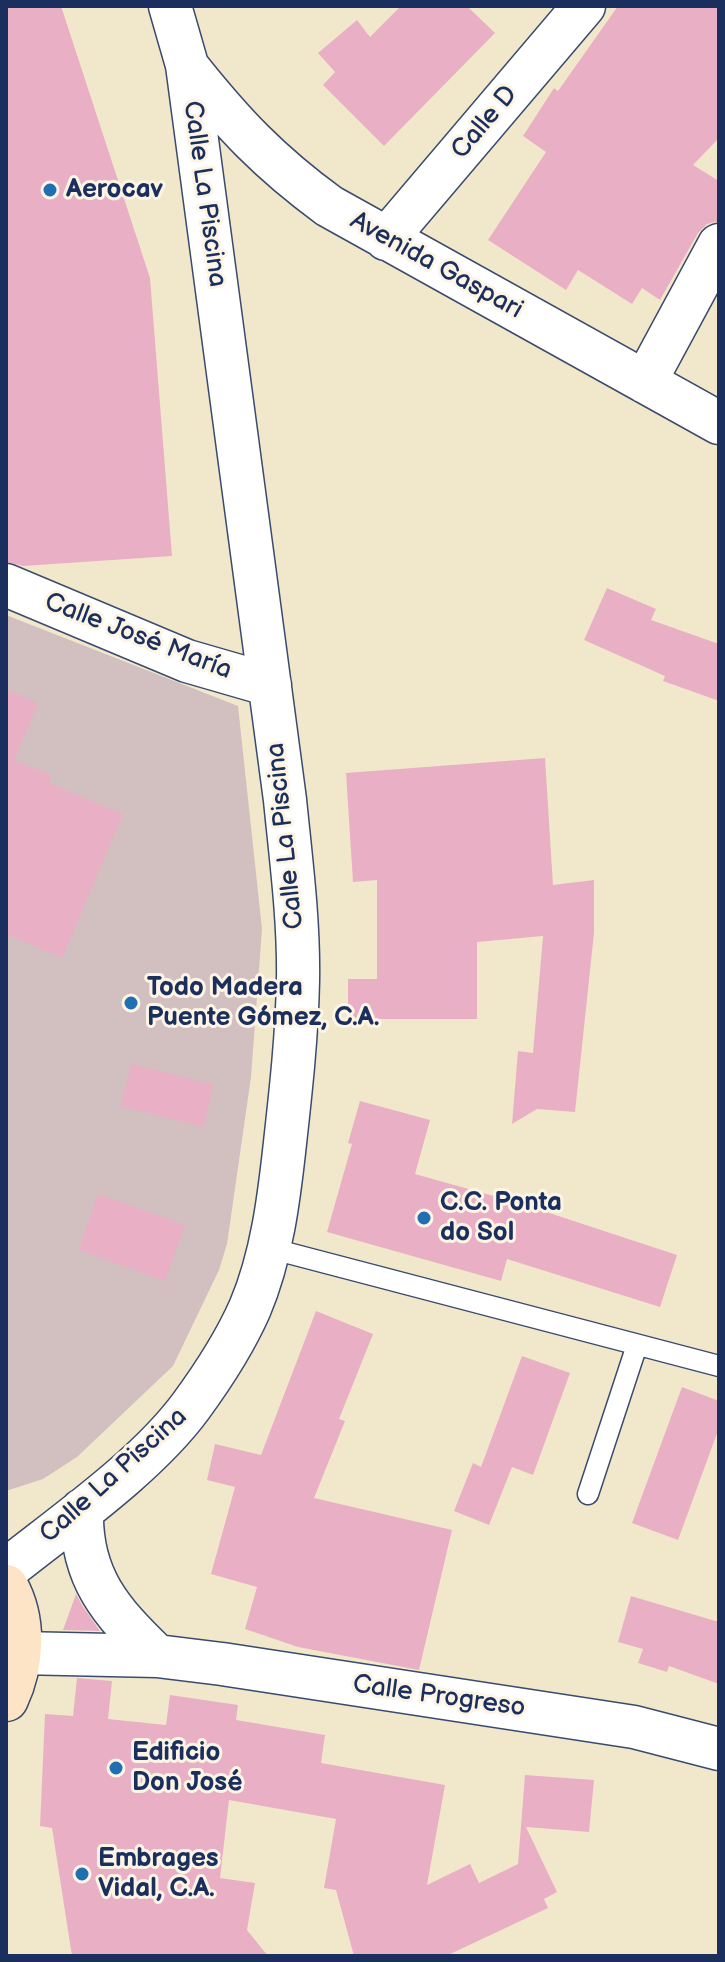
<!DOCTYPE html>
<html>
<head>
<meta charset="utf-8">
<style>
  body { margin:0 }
  #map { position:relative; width:725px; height:1962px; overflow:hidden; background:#f1e8cc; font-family:"Balsamiq Sans",sans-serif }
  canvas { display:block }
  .frame { position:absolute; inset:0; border:8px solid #1b2f5e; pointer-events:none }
</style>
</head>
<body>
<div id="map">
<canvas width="725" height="1962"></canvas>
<div class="frame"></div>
</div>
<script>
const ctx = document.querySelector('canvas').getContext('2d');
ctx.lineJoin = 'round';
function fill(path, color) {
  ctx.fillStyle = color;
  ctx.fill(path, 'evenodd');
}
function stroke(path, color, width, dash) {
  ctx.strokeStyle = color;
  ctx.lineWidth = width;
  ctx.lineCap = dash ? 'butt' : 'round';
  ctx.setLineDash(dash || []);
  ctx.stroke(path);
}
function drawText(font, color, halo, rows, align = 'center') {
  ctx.font = font + ' "Balsamiq Sans",sans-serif';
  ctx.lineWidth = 6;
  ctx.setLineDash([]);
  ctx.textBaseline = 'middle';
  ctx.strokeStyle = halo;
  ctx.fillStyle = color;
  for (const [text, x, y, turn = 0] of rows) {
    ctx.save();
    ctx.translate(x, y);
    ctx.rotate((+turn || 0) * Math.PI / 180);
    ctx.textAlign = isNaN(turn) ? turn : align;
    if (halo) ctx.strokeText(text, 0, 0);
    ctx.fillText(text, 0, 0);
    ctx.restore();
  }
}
const industrial = new Path2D(`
  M6,615L238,706L262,929L251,1077L227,1244L219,1270L173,1366L77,1457L43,1479L6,1491Z`);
const building = new Path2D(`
  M6,6H61L150,278L172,556L23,566L6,562Z
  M401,6H467L495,33L384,146L323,85L335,72L318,53L357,20L370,37Z
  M618,6H719V138L693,165L719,181V221L707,224L698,233L660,300L642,288L632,304L578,270L566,290L488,240L546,152L523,136L554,88L558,91Z
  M607,588L656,609L651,620L719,644V701L663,681L665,676L584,640Z
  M6,689L38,703L14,760L52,776L49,783L123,814L62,958L6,934Z
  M545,758L553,885L594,880V933L575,1112L537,1109L512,1124L518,1051L533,1053L543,936L477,942V1019H348V979H377V880L353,882L346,773Z
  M132,1064L214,1085L203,1127L120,1106Z
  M360,1101L430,1120L415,1174L522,1204L677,1255L660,1307L507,1259L501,1281L327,1232L352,1144L348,1143Z
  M98,1194L185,1225L165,1281L79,1250Z
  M316,1311L373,1334L339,1419L345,1421L314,1498L452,1530L419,1670L298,1647L245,1629L257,1587L211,1574L235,1487L207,1480L215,1444L261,1455Z
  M522,1356L570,1373L533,1475L512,1467L489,1525L454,1511L473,1463L481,1467Z
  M682,1387L719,1401V1428L678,1540L632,1523Z
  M76,1594L82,1605L100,1631L63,1630Z
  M631,1596L719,1622V1684L669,1666L667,1672L638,1663L643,1649L618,1642Z
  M77,1678L112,1681L108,1719L166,1725L170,1695L238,1705L236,1720L325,1735L321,1763L445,1785L427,1885L470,1864L479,1883L518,1864L525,1775L594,1780L589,1832L526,1827L557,1892L544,1899L548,1908L446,1956H354L336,1890L324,1888L336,1819L229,1800L220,1878L255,1883L247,1930L268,1956H72L52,1828L40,1826L45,1714L73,1716Z`);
const lane = new Path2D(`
  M269,1248L719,1366
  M588,1494L637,1345`);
const street = new Path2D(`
  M187,66C233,124 269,162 329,206L719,423
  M386,239L584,6
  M645,382L719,245
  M6,585L187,661L270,685
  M82,1510C80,1577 111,1612 157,1656
  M6,1570C65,1523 147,1466 191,1406C213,1376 235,1342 250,1308C272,1256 279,1198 285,1143C291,1089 297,1035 298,980C299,920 291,860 285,800L187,65L170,6
  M19,1653L157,1656L222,1664L634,1727L719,1749`);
const secondary = new Path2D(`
  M6,1587C25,1621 22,1665 6,1699`);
const markers = [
  [50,190,8,"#1f6fb2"],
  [131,1003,8,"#1f6fb2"],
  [424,1218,8,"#1f6fb2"],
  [116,1768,8,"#1f6fb2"],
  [82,1874,8,"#1f6fb2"]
];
const streetNames = [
  ["Calle D",485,123,-50],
  ["Calle La Piscina",204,194,82],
  ["Avenida Gaspari",436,266,29],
  ["Calle José María",138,637,21],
  ["Calle La Piscina",286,836,-96],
  ["Calle La Piscina",114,1476,-42],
  ["Calle Progreso",439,1697,8]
];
const poiNames = [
  ["Aerocav",66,190],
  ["Todo Madera",147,988],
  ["Puente Gómez, C.A.",147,1018],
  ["C.C. Ponta",440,1203],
  ["do Sol",440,1233],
  ["Edificio",132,1753],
  ["Don José",132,1783],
  ["Embrages",98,1859],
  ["Vidal, C.A.",98,1889]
];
fill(industrial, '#d2bfc0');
fill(building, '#e9b0c5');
stroke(lane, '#3b4b6e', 23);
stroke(street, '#3b4b6e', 45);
stroke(secondary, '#3b4b6e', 47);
stroke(lane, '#fff', 20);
stroke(street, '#fff', 42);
stroke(secondary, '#fee4c6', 44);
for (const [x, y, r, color] of markers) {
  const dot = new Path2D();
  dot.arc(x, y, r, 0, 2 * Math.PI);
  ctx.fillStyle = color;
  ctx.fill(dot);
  stroke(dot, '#fcf5e5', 3);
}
drawText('26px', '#1b2f5e', '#fcf5e5', streetNames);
drawText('bold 26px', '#1b2f5e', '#fcf5e5', poiNames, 'left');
</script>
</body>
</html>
